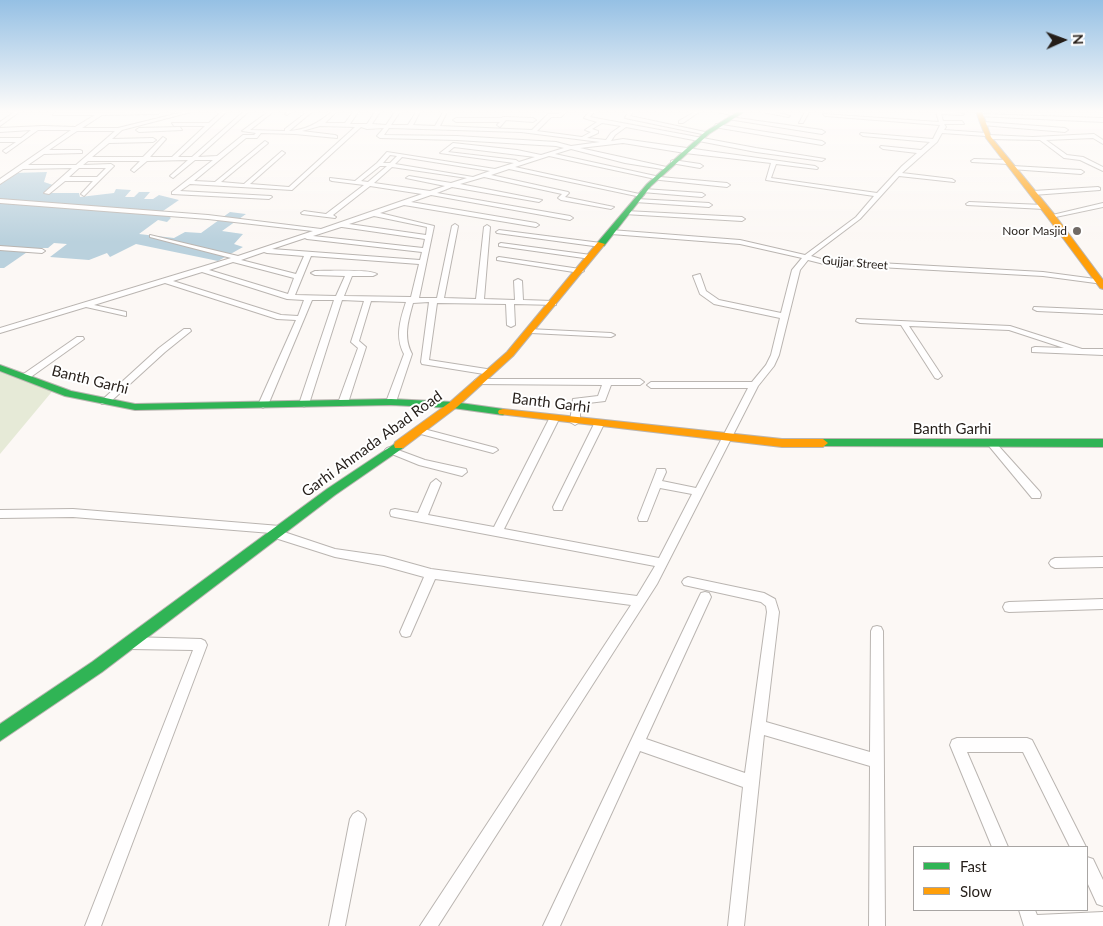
<!DOCTYPE html>
<html>
<head>
<meta charset="utf-8">
<style>
  body { margin:0 }
  #map { position:relative; width:1103px; height:926px; overflow:hidden; background:#fcf8f5; font-family:Lato,sans-serif }
  canvas { display:block }
  .legend { position:absolute; left:913px; top:846px; width:175px; height:65px; box-sizing:border-box; background:#fff; border:1px solid #a8a5a3; margin:0; padding:6px 9px; list-style:none; font-size:15px; color:#251e19 }
  .legend li { display:flex; align-items:center; gap:10px; height:25px }
  .legend b { width:25px; border:1px solid #a8a5a3 }
  .north { position:absolute; left:1038px; top:15px; width:50px; height:50px; -webkit-text-stroke:4px #fff; paint-order:stroke; rotate:88deg; font-size:14px; font-weight:700; line-height:20px; text-align:center; color:#251e19 }
  .north::after { content:''; display:block; margin:auto; width:18px; height:22px; background:#251e19; clip-path:polygon(50% 0,100% 100%,50% 72%,0 100%) }
</style>
</head>
<body>
<div id="map">
<canvas width="1103" height="926"></canvas>
<ul class="legend">
<li><b style="height:6px;background:#30b455"></b>Fast</li>
<li><b style="height:6px;background:#ff9f0a"></b>Slow</li>
</ul>
<div class="north">N</div>
</div>
<script>
const ctx = document.querySelector('canvas').getContext('2d');
ctx.lineJoin = 'round';
function fill(path, color) {
  ctx.fillStyle = color;
  ctx.fill(path, 'evenodd');
}
function stroke(path, color, width, dash) {
  ctx.strokeStyle = color;
  ctx.lineWidth = width;
  ctx.lineCap = dash ? 'butt' : 'round';
  ctx.setLineDash(dash || []);
  ctx.stroke(path);
}
function drawText(font, color, halo, rows, align = 'center') {
  ctx.font = font + ' Lato,sans-serif';
  ctx.lineWidth = 4;
  ctx.setLineDash([]);
  ctx.textBaseline = 'middle';
  ctx.strokeStyle = halo;
  ctx.fillStyle = color;
  for (const [text, x, y, turn = 0] of rows) {
    ctx.save();
    ctx.translate(x, y);
    ctx.rotate((+turn || 0) * Math.PI / 180);
    ctx.textAlign = isNaN(turn) ? turn : align;
    if (halo) ctx.strokeText(text, 0, 0);
    ctx.fillText(text, 0, 0);
    ctx.restore();
  }
}
const green = new Path2D(`
  M0,368L55,388L0,454Z`);
const water = new Path2D(`
  M47,172L44,182L53,185L48,193H79L80,197L114,193L116,189L131,190L125,197H134L139,192H150L144,199H153L159,195L179,200L163,211L171,218L167,222L158,220L139,234L174,238L185,232L201,233L230,212L246,214L222,231L243,234L234,244L243,247L218,261L136,244L110,257L107,253L89,260L50,257L67,244L54,243L48,248H33L4,268H0V184L10,178L14,173Z`);
const street = new Path2D(`
  M14,112H19L0,126V122Z
  M160,112L158,114L102,115L82,128H118L183,112H191L122,130L112,139L153,138L156,140L153,142L109,143L92,157H143L163,137L166,139L150,157H172L205,126H174L172,123H209L221,112H226L178,157H192L243,112H248L198,157L217,156L243,135H254L256,133L242,131L268,112H273L250,130L285,131V129L307,112H312L289,131C306,130 319,123 331,112H336L325,123H345L353,112H358L350,124H367L375,112H380L372,124L386,125L395,112H400L391,125H408L416,112H420L413,125L435,126L443,112H447L440,126L532,130L548,114H558L561,112H566L561,117H551L537,131L582,137L591,132L585,130L597,122L584,118L589,112H594L590,117L756,148L825,159L822,161L756,152L626,127L615,135L611,141L623,139L815,166L818,168L817,169L776,164L771,178L877,193L902,166L917,153L883,149L880,147L881,146L921,150L930,142L863,136L860,134L861,133L933,139L940,125L825,116L823,114L939,122L936,112H956L964,114L962,115L941,114L943,121H962L964,124H944L946,127L944,130L987,133L989,135L1033,137L1094,134L1103,140V144L1093,138L1046,140L1067,155L1083,157L1103,167V171L1080,160L1064,158L1040,140L988,139L986,136L942,133L937,142L902,173L952,179L955,181L954,182L899,176L860,219L811,256L824,260L1043,272L1103,280V284L1043,276L824,264L808,260L800,270L779,355L774,366L758,386L657,584L438,926H420L631,605L435,579L410,636L406,637L402,636L400,632L424,577L384,566L335,557L272,537L271,533L73,517L0,518V510L73,509L280,526L284,527L285,530L284,532L335,549L384,556L431,569L637,596L655,566L395,517L391,516L390,513L391,510L395,509L418,513L431,483L436,479L441,483L428,515L494,527L549,419L554,416L559,419L504,529L659,558L692,494L660,488L647,521H639L638,518L656,472L657,469H665L666,472L662,481L696,488L748,388H651L647,385L651,382H752L766,365L771,355L780,318L714,304L700,294L693,276L700,274L706,291L719,300L781,313L792,270L802,258L740,244L611,234L608,232L611,230L740,240L805,255L856,217L874,196L766,180L771,163L685,153L623,143L580,148L671,168L668,170L625,163L571,149L555,154L660,177L727,183L730,185L727,187L660,180L549,156L515,167L644,195L641,197L509,169L491,175L568,192L569,193L565,197L614,207L611,209L561,200L558,198L562,194L484,177L460,184L542,200L539,202L452,187L437,193L570,216L573,218L570,220L431,195L411,202L536,223L539,225L536,227L404,205L380,213L434,226L419,298H437L452,226L455,224L458,226L444,298L476,299L484,227L487,225L490,227L484,299L515,300L514,281L518,279L522,281L523,300L553,301H556V305L514,304L515,325L511,327L507,325L506,304L437,303L429,360L493,370L494,372L490,375L422,364L421,362L429,302L413,303C408,321 403,337 412,354L396,402L391,405L386,402L404,354C395,337 400,320 406,302L371,301L359,341L366,347L348,403L343,406L338,403L358,348L351,342L364,301L342,300L309,404L304,407L299,404L334,300H312L268,405L263,408L258,405L296,320L277,319L165,283L94,305L126,312V316L86,307L0,333V328L231,258L150,237V235L238,256L313,231L208,219L0,203V199L208,215L321,229L422,194L370,186L333,215L336,217L335,218L302,214L301,213L304,211L326,214L364,185L332,181L330,180V178L355,181L377,163L387,152L495,169L514,163L440,153L453,143L517,150L541,155L564,148L556,146L457,140L380,138L377,136L384,128L367,129L361,127L292,190L190,184L180,191L271,196L272,197L269,199L172,194V192L213,160H195L173,178L170,176L171,175L188,160L147,161L134,172L131,170L140,161H88L83,165L111,164L114,166L84,196L81,194L93,181H65L49,194L44,193L72,168L23,169L0,184V179L71,130H38L6,153L3,151L4,150L16,142H0V138H21L31,130L0,132V128L43,126L75,127L95,115H53L55,113ZM602,123L621,126L611,133L606,140L587,138L598,133V131L592,129ZM320,126L355,127L289,187L250,184L284,154L285,153L282,151L244,184L221,182L267,144L268,143L265,141L215,182L194,181L246,138H257L261,133L295,134L337,138V136L335,135L302,131ZM389,128L521,132L600,142L571,146L556,142L457,136L384,135ZM77,131H115L76,165H28L44,154L82,153V151L80,150H49ZM454,147L535,157L519,162L516,160L448,152ZM390,155L397,156L390,163H383ZM402,157L490,171L473,177L395,164ZM380,166H387L368,182L361,181ZM392,167L467,178L451,183L409,176L406,178L445,186L430,191L374,183ZM79,168H106L97,177H69ZM374,216L427,227L426,235L349,224ZM341,227H342L425,239L423,248L313,236ZM305,238L307,239L422,252L420,260L272,249ZM264,252L267,253L304,256L296,274L241,260ZM311,256L419,264L411,297L344,296L352,276H373L377,274C369,269 327,271 315,271L311,273L315,275L345,276L336,296L295,295ZM233,262L294,278L288,294L209,270ZM202,272L287,299L304,300L298,316L281,315L173,281Z
  M287,112H292L287,115L285,114Z
  M628,112H633L630,116L710,133L707,135L625,118Z
  M694,112H699L683,123H679V121Z
  M718,112H728L737,115L735,116Z
  M763,112H774L790,116L788,117Z
  M805,112H809L803,123H799Z
  M980,114L1103,118V122L978,116Z
  M503,117L533,118L536,120L533,122L506,120L500,127L497,125L500,122H456L453,120L456,118H502Z
  M730,117L822,130L825,132L822,134L728,119Z
  M984,122L1065,128L1068,130L1065,132L982,125Z
  M716,124L822,141L825,143L822,145L714,127Z
  M180,127L182,130L139,132L136,130L139,128Z
  M974,159L1008,160L1011,162L1008,164L972,162L971,161Z
  M673,160L700,164L703,166L700,168L671,163V161Z
  M1013,166L1081,170L1084,172L1081,174L1011,169L1010,168Z
  M1098,187L1100,188V190L1033,195L1030,193L1033,191Z
  M644,189L702,193L705,195L702,197L642,192L641,191Z
  M637,199L709,203L712,205L709,207L635,202V200Z
  M969,202L1044,205L1047,207L1044,209L967,205L966,204Z
  M1103,203V207L1051,218L1048,216Z
  M626,211L742,217L745,219L742,221L624,214L623,213Z
  M499,230L601,243L604,245L601,247L497,233L496,232Z
  M501,243L591,255L594,257L591,259L499,246V244Z
  M0,246L42,249L45,251L42,253L0,250Z
  M499,257L580,269L584,271L580,273L497,260V258Z
  M1034,307L1103,310V314L1037,311L1033,309Z
  M857,319L1010,326L1082,349H1103V355L1032,352V348L1035,347L1064,348L1009,330L909,326L942,376L938,379L935,378L901,325L860,323L856,321Z
  M184,329H190L191,331L165,352L108,404H102L100,402L102,400L159,348Z
  M528,329L611,333L615,335L611,337L531,333H528Z
  M77,337H83L84,339L28,379H22L21,377L22,375Z
  M478,379H640L644,382L640,385H611L605,401L580,404V422L575,425L570,422L573,399L598,396L602,385L475,384L474,382L475,380Z
  M599,421L604,424L563,507L562,510H554L553,507L594,424Z
  M420,428L496,448L498,450L493,453L417,433L415,431Z
  M992,441L995,442L1040,492L1041,495L1040,498H1032L989,446L987,444Z
  M390,447L425,460L466,469L467,472L462,476L419,465L387,452L385,450L387,448Z
  M1103,557V567L1055,568L1051,566L1049,563L1051,560L1055,558Z
  M688,577L764,593L775,599L779,612L766,722L870,752L871,631L873,627L877,626L881,627L883,631L885,926H869L870,766L764,735L744,926H728L743,787L640,751L560,926H543L699,597L701,593L705,592L709,593L711,597L646,739L745,773L767,612L766,606L761,602L684,585L682,582L684,579Z
  M1103,599V609L1009,612L1005,611L1003,607L1005,603L1009,602Z
  M130,637L201,639L205,641L207,645L101,926H85L193,650L130,649L126,647L124,643L126,639Z
  M957,738H1027L1032,740L1086,847H1070L1023,752H967L1008,847H992L950,745L952,740Z
  M358,811L363,814L366,819L345,926H329L350,819L353,814Z
  M1087,857L1093,859L1103,880V906L1097,904L1087,882Z
  M1019,910H1035L1037,915L1103,912V926H1024Z`);
const fast = new Path2D(`
  M737,112H744L709,134L651,186L604,246H598V242L647,184L705,132Z
  M0,365L71,391L135,404L391,399L453,402L503,409L508,412L503,415L453,408L391,405L135,410L65,396L0,371Z
  M823,439H1103V447L819,446L818,443Z
  M399,441L404,445L403,448L335,495L102,672L0,741V724L92,662L327,489Z`);
const slow = new Path2D(`
  M976,112H982L991,137L1054,214L1103,280V289L1100,288L1048,218L986,138Z
  M598,242L605,244L513,356L457,407L403,448H395L394,445L395,442L449,403L507,352Z
  M503,409L782,439H823L828,443L823,447H782L499,414L498,412L499,410Z`);
const markers = [
  [1077,231,5,"#706a66"]
];
const farPoinames = [
  ["Noor Masjid",1067,231]
];
const farStreetnames = [
  ["Gujjar Street",855,263,5]
];
const streetNames = [
  ["Banth Garhi",90,380,14],
  ["Banth Garhi",551,403,7],
  ["Banth Garhi",952,429],
  ["Garhi Ahmada Abad Road",372,444,-36]
];
fill(green, '#e6ead7');
fill(water, '#bad1dd');
stroke(street, '#bab5b1', 2);
stroke(fast, '#bab5b1', 2);
stroke(slow, '#bab5b1', 2);
fill(street, '#fffefe');
fill(fast, '#30b455');
fill(slow, '#ff9f0a');
const sky = ctx.createLinearGradient(0, 0, 0, 242);
sky.addColorStop(0, '#95c0e4');
sky.addColorStop(0.46, '#fefcfa');
sky.addColorStop(1, '#fefcfa00');
ctx.fillStyle = sky;
ctx.fillRect(0, 0, 1103, 242);
for (const [x, y, r, color] of markers) {
  const dot = new Path2D();
  dot.arc(x, y, r, 0, 2 * Math.PI);
  ctx.fillStyle = color;
  ctx.fill(dot);
  stroke(dot, '#fff', 2);
}
drawText('12px', '#251e19', '#fff', farPoinames, 'right');
drawText('12px', '#251e19', '#fff', farStreetnames);
drawText('15px', '#251e19', '#fff', streetNames);
</script>
</body>
</html>
